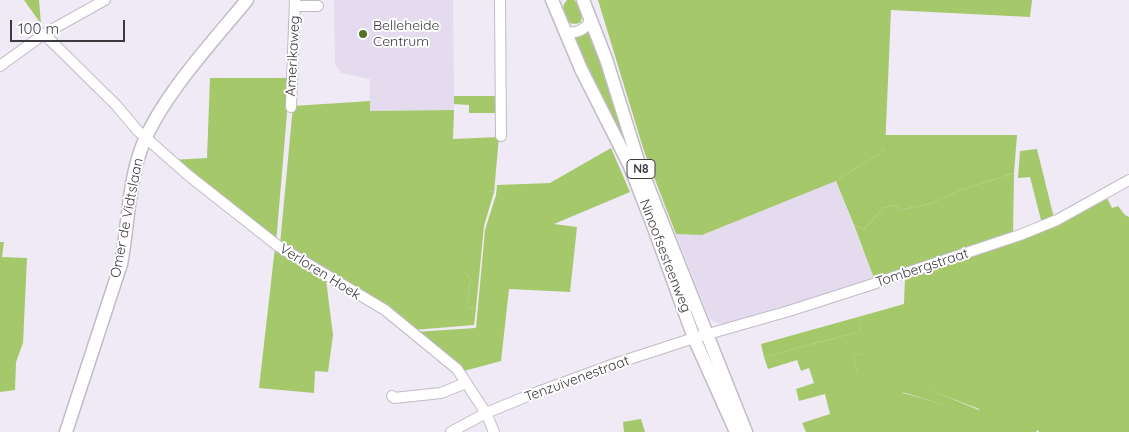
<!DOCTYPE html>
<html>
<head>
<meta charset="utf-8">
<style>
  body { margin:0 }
  #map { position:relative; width:1129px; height:432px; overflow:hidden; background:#efeaf6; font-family:Quicksand,sans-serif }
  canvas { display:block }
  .scale { position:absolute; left:10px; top:20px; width:115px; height:22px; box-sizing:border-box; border:2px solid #3c3a3f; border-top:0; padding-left:6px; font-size:15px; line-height:18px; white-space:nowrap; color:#3c3a3f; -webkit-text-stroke:4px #fff; paint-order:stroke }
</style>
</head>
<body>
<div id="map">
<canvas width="1129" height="432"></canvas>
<div class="scale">100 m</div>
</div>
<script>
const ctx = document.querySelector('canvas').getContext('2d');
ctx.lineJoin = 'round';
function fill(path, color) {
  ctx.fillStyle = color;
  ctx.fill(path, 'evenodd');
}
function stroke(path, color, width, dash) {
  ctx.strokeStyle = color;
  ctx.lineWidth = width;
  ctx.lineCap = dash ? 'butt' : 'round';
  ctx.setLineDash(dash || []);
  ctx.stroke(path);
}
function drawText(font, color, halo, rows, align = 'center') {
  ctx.font = font + ' Quicksand,sans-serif';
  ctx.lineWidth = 4;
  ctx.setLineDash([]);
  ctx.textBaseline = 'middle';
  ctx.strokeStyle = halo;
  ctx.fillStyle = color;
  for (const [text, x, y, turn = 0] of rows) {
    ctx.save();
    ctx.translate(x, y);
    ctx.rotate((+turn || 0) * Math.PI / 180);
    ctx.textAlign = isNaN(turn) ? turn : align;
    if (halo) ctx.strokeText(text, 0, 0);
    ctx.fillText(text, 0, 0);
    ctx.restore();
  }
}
const built = new Path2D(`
  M334,0H453L454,110L369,111L370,79L341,73L335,64Z
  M836,181L875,281L728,326L714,322L709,317L676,234L702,235Z`);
const green = new Path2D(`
  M24,0H39L41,24Z
  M567,0H574C581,6 583,13 581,22C567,30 557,10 567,0Z
  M598,0H1032L1030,17L891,10L885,150L836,181L702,235L676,234L644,151Z
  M589,28L626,139L622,141L571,36Z
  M210,78H290L276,243L172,160L207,158Z
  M454,96H499V113H469V105L454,104Z
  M370,101V111L454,110L453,139L499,137L494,192L489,191L466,275L471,276L467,307L476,308L474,325L413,330L280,244L293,106Z
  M611,148L630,192L554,224L577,227L570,292L509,289L501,361L460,372L415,332L476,328L485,230L496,195L497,185L550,183Z
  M1037,149L1054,218L1042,224L1030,177L1018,178L1020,151Z
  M1014,173L1013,233L875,281L854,225L864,229L883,208L897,205L899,210L929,204L963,189Z
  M1106,196L1112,208L1118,206L1125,215L1129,217V432H1039L1038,430L1036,432H806L802,423L830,414L825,394L799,401L796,389L814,383L809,368L801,371L797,360L768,369L764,357L861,331L858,317L904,304L905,278ZM904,342L857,370L853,357ZM903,380L979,409L978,414L903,393Z
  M0,242H4L2,257L27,258L23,343L16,362L15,390L0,392Z
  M275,247L326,280L333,335L328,372L315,371L314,393L259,388Z
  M641,419L645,432H624L623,422Z`);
const forest = new Path2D(`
  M885,135H1017L1014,173L963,189L929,204L899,210L897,205L883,208L864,229L854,225L836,181L885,150Z
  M489,191L494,192L484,226L476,308L467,307L471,276L466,275L475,226Z
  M858,317L861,331L764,357L761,344Z
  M904,341V359L857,370L853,357Z
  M903,379L979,410L978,415L902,392Z`);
const minor = new Path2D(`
  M500,0L501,136
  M295,6H318
  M565,32C576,34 585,30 591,20
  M44,34L116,105L137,130L188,175L278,246L385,310L457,369L486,413L494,432
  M0,66L44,34L105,0
  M291,107L295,0
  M392,396L394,398L441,393L466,383
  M451,432L486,413L530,395L617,363L694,338L789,311L867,286L1020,235L1057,220L1129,180`);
const major = new Path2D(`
  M552,0L581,69L629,164L651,220L694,338L736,432
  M583,0L606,59L639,164L746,432
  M66,432L121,264C128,228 128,190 139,155C156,102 211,44 247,0`);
const markers = [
  [363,34,5,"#577225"]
];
const shields = [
  [641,169,28]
];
const shieldNames = [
  ["N8",641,169]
];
const poiNames = [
  ["Belleheide",373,26],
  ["Centrum",373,42]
];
const streetNames = [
  ["Amerikaweg",293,56,-87],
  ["Omer de Vidtslaan",127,218,-79],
  ["Ninoofsesteenweg",665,256,69],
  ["Tombergstraat",922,268,-18],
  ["Verloren Hoek",320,272,32],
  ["Tenzuivenestraat",577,379,-20]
];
fill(built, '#e4dbef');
fill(green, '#a4c86a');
fill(forest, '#a4c869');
stroke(minor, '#c1bbc7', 12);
stroke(major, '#c1bbc7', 15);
stroke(minor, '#fff', 10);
stroke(major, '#fff', 12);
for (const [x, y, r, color] of markers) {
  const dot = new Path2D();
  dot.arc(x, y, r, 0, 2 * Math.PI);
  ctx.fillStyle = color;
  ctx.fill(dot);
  stroke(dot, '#fff', 2);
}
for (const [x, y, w] of shields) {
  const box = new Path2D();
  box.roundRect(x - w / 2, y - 9.5, w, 19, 4);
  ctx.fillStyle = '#fff';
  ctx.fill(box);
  stroke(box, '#3c3a3f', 1);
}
drawText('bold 12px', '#3c3a3f', null, shieldNames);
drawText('14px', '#3c3a3f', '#fff', poiNames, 'left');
drawText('14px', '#3c3a3f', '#fff', streetNames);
</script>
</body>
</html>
